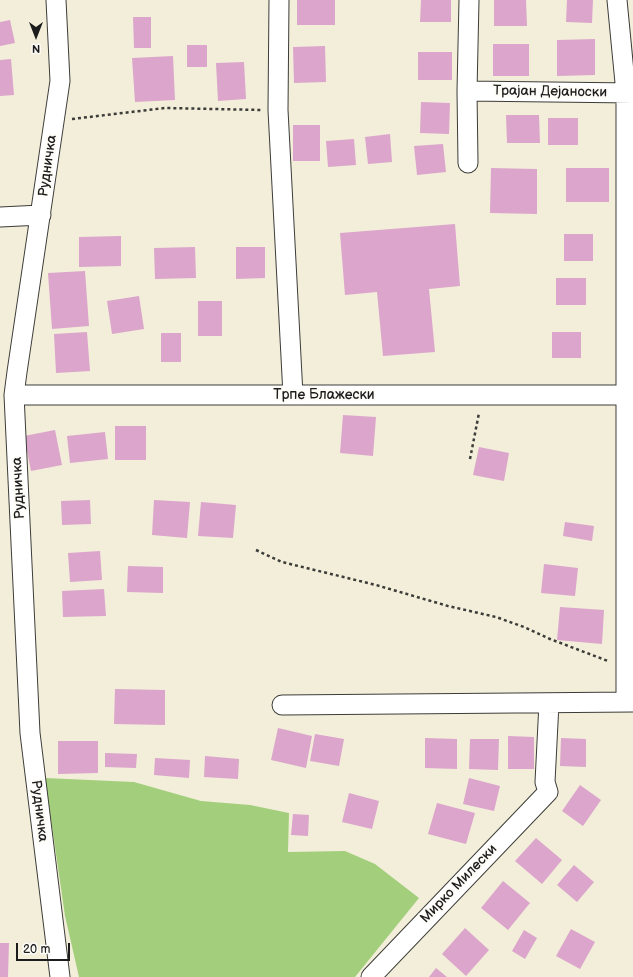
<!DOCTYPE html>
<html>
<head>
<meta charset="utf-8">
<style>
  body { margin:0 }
  #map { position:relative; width:633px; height:977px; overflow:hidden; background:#f2eeda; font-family:"Balsamiq Sans",sans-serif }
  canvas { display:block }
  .north { position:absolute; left:16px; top:16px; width:40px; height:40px; -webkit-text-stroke:3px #fdfcf7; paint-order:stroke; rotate:180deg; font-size:11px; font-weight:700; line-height:16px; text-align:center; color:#1c1c1c }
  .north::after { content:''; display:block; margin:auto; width:14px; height:18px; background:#1c1c1c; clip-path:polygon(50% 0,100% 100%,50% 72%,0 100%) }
  .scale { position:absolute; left:16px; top:943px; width:54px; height:18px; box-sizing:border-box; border:2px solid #1c1c1c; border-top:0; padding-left:5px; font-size:12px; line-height:14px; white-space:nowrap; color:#1c1c1c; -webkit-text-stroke:3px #fdfcf7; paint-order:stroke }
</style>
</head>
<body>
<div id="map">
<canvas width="633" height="977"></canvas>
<div class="north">N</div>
<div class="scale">20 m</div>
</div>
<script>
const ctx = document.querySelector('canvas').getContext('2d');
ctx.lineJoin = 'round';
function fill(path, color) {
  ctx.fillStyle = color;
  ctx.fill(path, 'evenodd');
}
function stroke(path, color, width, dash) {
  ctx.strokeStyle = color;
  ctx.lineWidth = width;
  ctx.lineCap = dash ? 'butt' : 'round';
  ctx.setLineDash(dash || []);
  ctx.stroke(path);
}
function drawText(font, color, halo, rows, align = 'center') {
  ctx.font = font + ' "Balsamiq Sans",sans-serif';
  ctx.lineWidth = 4;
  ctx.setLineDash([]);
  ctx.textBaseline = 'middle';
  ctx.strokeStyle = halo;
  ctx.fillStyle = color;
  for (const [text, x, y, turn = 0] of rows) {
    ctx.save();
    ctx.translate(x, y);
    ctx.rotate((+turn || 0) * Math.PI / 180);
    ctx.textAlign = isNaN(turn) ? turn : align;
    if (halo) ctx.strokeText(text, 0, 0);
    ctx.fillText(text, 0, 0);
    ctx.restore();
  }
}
const green = new Path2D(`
  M45,778L134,782L201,801L250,805L289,813L288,852L345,851L375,864L419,898L355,977H79L65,916Z`);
const building = new Path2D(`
  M297,0H335V25H297Z
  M421,0H451V22H420Z
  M494,0H526L527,26H494Z
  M567,0H593L592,23L566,22Z
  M133,17H151V48H134Z
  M10,20L15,43L0,46V22Z
  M595,39V75L557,76V40Z
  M493,44H529V76H493Z
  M187,45H207V67H187Z
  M325,46L326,82L294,83L293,47Z
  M418,52H452V80H418Z
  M173,56L175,100L135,102L132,58Z
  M11,59L14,95L0,96V60Z
  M244,62L246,99L218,101L216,63Z
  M421,102L450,103L449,134L420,133Z
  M506,115H539L540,143H507Z
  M548,118H578V145H548Z
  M293,125H320V161H293Z
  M390,134L392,162L368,164L365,137Z
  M354,139L356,165L328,167L326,141Z
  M443,144L446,172L417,175L414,146Z
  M491,168L537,169V214L490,213Z
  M566,168H609V202H566Z
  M455,224L460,286L429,289L435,352L383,356L377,292L345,295L340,233Z
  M564,234H593V261H564Z
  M121,236V266L79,267V237Z
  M195,247L196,278L155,279L154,248Z
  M236,247H265V278L236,279Z
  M85,271L89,326L52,329L48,273Z
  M556,278H586V305H556Z
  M139,296L144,329L112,334L107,301Z
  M198,301H222V336H198Z
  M87,332L90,371L56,373L54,334Z
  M552,332H581V358H552Z
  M161,333H181V362H161Z
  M343,415L376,417L373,456L340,453Z
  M115,426H146V460H115Z
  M55,430L62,465L31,471L24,436Z
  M105,432L108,459L70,463L67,436Z
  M479,447L509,453L504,481L473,475Z
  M90,500L91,524L62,525L61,501Z
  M154,500L190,502L187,538L152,535Z
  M201,502L236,505L233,538L198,536Z
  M565,522L594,526L592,541L563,536Z
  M100,551L102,580L70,582L68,553Z
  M544,564L578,568L575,596L541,593Z
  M128,566L163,567V593L127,592Z
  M104,589L106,616L63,617L62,591Z
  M560,607L604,610L602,644L557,640Z
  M115,689L165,690V725L114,724Z
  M278,728L312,736L306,768L271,760Z
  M315,734L344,739L339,766L310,761Z
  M508,736L534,737V769H508Z
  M425,738L457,739V769L425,768Z
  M561,738L586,739V767L560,766Z
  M470,739H499L498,770L469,769Z
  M58,741H98V773L58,774Z
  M105,753L137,754L136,768L105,767Z
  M205,756L239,759L238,779L204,777Z
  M155,758L190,760L189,778L154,775Z
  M469,778L500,786L494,811L463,804Z
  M580,785L601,800L583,826L562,811Z
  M349,793L379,801L372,829L342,822Z
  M437,803L475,813L466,844L428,834Z
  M293,814L309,815L308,836L291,835Z
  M536,838L562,860L542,884L515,861Z
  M574,865L594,882L577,902L557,885Z
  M503,881L530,903L508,930L481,908Z
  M465,928L489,950L466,976L442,954Z
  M571,929L595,942L580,969L556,956Z
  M524,930L537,938L525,959L512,951Z
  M0,943H9L8,977H0Z
  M436,968L447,977H429Z`);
const path = new Path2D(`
  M72,119L165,108L261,110
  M470,459L479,413
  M256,550L282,562L376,585L448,606L496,617L524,627L550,639L608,661`);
const minor = new Path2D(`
  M56,0L60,81L17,372L14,395L30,733L60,977
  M279,0L278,110L293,395
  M617,0L626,93V702
  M467,91L633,93
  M468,163L467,91L469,0
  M0,217L41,215
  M14,395H633
  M282,705L633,702
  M371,977L548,792L545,782L549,703`);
const streetNames = [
  ["Трајан Дејаноски",550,92,1],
  ["Рудничка",48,166,-82],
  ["Трпе Блажески",324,395],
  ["Рудничка",19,488,-93],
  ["Рудничка",39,811,83],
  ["Мирко Милески",459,884,-46]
];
fill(green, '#a3cf7c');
fill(building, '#dca5cb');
stroke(minor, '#3c3c38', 21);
stroke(path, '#3c3c38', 2.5, [3, 3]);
stroke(minor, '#fff', 19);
drawText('14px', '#1c1c1c', '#fdfcf7', streetNames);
</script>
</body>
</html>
